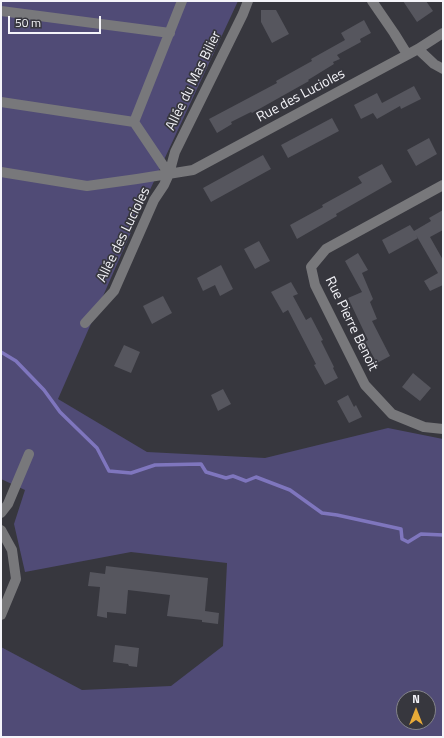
<!DOCTYPE html>
<html>
<head>
<meta charset="utf-8">
<style>
  body { margin:0 }
  #map { position:relative; width:444px; height:738px; overflow:hidden; background:#37373e; font-family:"Titillium Web",sans-serif }
  canvas { display:block }
  .frame { position:absolute; inset:0; border:2px solid #f4f4f9; pointer-events:none }
  .north { position:absolute; left:396px; top:690px; width:40px; height:40px; box-sizing:border-box; background:#37373e; border:1px solid #838389; border-radius:50%; rotate:0deg; font-size:11px; font-weight:700; line-height:16px; text-align:center; color:#f4f4f9 }
  .north::after { content:''; display:block; margin:auto; width:14px; height:18px; background:#e9ab38; clip-path:polygon(50% 0,100% 100%,50% 72%,0 100%) }
  .scale { position:absolute; left:8px; top:16px; width:93px; height:18px; box-sizing:border-box; border:2px solid #f4f4f9; border-top:0; padding-left:5px; font-size:12px; line-height:14px; white-space:nowrap; color:#f4f4f9; -webkit-text-stroke:3px #37373e; paint-order:stroke }
</style>
</head>
<body>
<div id="map">
<canvas width="444" height="738"></canvas>
<div class="frame"></div>
<div class="north">N</div>
<div class="scale">50 m</div>
</div>
<script>
const ctx = document.querySelector('canvas').getContext('2d');
ctx.lineJoin = 'round';
function fill(path, color) {
  ctx.fillStyle = color;
  ctx.fill(path, 'evenodd');
}
function stroke(path, color, width, dash) {
  ctx.strokeStyle = color;
  ctx.lineWidth = width;
  ctx.lineCap = dash ? 'butt' : 'round';
  ctx.setLineDash(dash || []);
  ctx.stroke(path);
}
function drawText(font, color, halo, rows, align = 'center') {
  ctx.font = font + ' "Titillium Web",sans-serif';
  ctx.lineWidth = 3.5;
  ctx.setLineDash([]);
  ctx.textBaseline = 'middle';
  ctx.strokeStyle = halo;
  ctx.fillStyle = color;
  for (const [text, x, y, turn = 0] of rows) {
    ctx.save();
    ctx.translate(x, y);
    ctx.rotate((+turn || 0) * Math.PI / 180);
    ctx.textAlign = isNaN(turn) ? turn : align;
    if (halo) ctx.strokeText(text, 0, 0);
    ctx.fillText(text, 0, 0);
    ctx.restore();
  }
}
const green = new Path2D(`
  M1,1H238L142,207L58,399L147,452L265,458L388,428L443,439V737H1V647L82,690L171,686L223,646L227,563L131,552L25,572L14,524L25,490L1,479ZM404,698H428V722H404Z`);
const stream = new Path2D(`
  M1,352L16,361L44,390L60,412L97,448L109,471L131,473L155,465L201,464L206,472L226,478L233,476L246,481L256,477L290,490L322,513L337,515L401,529L402,539L408,542L421,534L443,535`);
const building = new Path2D(`
  M403,1H426L433,11L417,22Z
  M261,10H276L289,34L272,43L261,22Z
  M364,20L371,33L360,39L361,42L337,55L340,59L333,62L334,64L308,80L309,81L252,113L251,112L231,122L232,124L217,133L209,119L277,83L276,81L312,61L311,59L345,40L341,33Z
  M414,86L421,99L401,109L400,106L377,119L373,113L361,119L354,105L377,93L382,103Z
  M332,118L339,131L288,158L281,145Z
  M429,138L437,154L416,166L407,150Z
  M263,155L271,169L211,202L203,188Z
  M382,164L392,182L336,214L337,216L297,239L290,225L323,207L322,205L362,183L358,177Z
  M443,210V230L430,237L443,260V285L430,291L424,281L438,273L416,235L418,238L389,254L382,240L410,225L414,231L431,221L429,218Z
  M259,241L270,261L255,269L244,249Z
  M358,253L368,270L362,273L373,299L370,302L377,319L372,321L390,356L377,363L365,342L368,340L348,298L362,292L345,261Z
  M221,265L233,289L220,296L215,285L203,291L197,278Z
  M291,282L298,294L293,296L306,320L311,317L323,340L321,341L334,367L333,368L338,378L325,385L314,365L316,364L288,310L283,313L271,292Z
  M163,296L172,313L152,324L143,306Z
  M124,345L140,352L131,373L114,366Z
  M413,373L431,388L420,401L402,387Z
  M223,389L231,404L218,411L211,395Z
  M348,395L354,407L356,405L362,417L349,423L337,401Z
  M106,566L208,578L205,611L219,613L218,624L202,622V620L167,616L170,595L128,590L126,614L107,612V618L97,616L100,587L88,586L90,572L105,574Z
  M115,645L139,648L137,667L129,666L128,664L113,662Z`);
const street = new Path2D(`
  M372,1L394,33L407,54
  M1,11L170,33
  M418,49L434,64L443,69
  M1,102L134,122
  M1,172L87,186L137,179L193,170L418,49L443,33
  M169,174L134,122L182,1
  M443,185L326,249L311,267L315,285L365,385L392,414L424,427L443,429
  M85,323L114,291L154,200L164,185L169,174L175,152L243,14L248,1
  M1,513L8,504L29,454
  M1,530L12,550L16,579L1,615`);
const streetNames = [
  ["Allée du Mas Bilier",194,81,-64],
  ["Rue des Lucioles",301,96,-28],
  ["Allée des Lucioles",124,235,-64],
  ["Rue Pierre Benoit",351,324,64]
];
fill(green, '#504b76');
stroke(stream, '#7f76be', 3.5);
fill(building, '#56565e');
stroke(street, '#78787b', 10);
drawText('14px', '#f4f4f9', '#37373e', streetNames);
</script>
</body>
</html>
